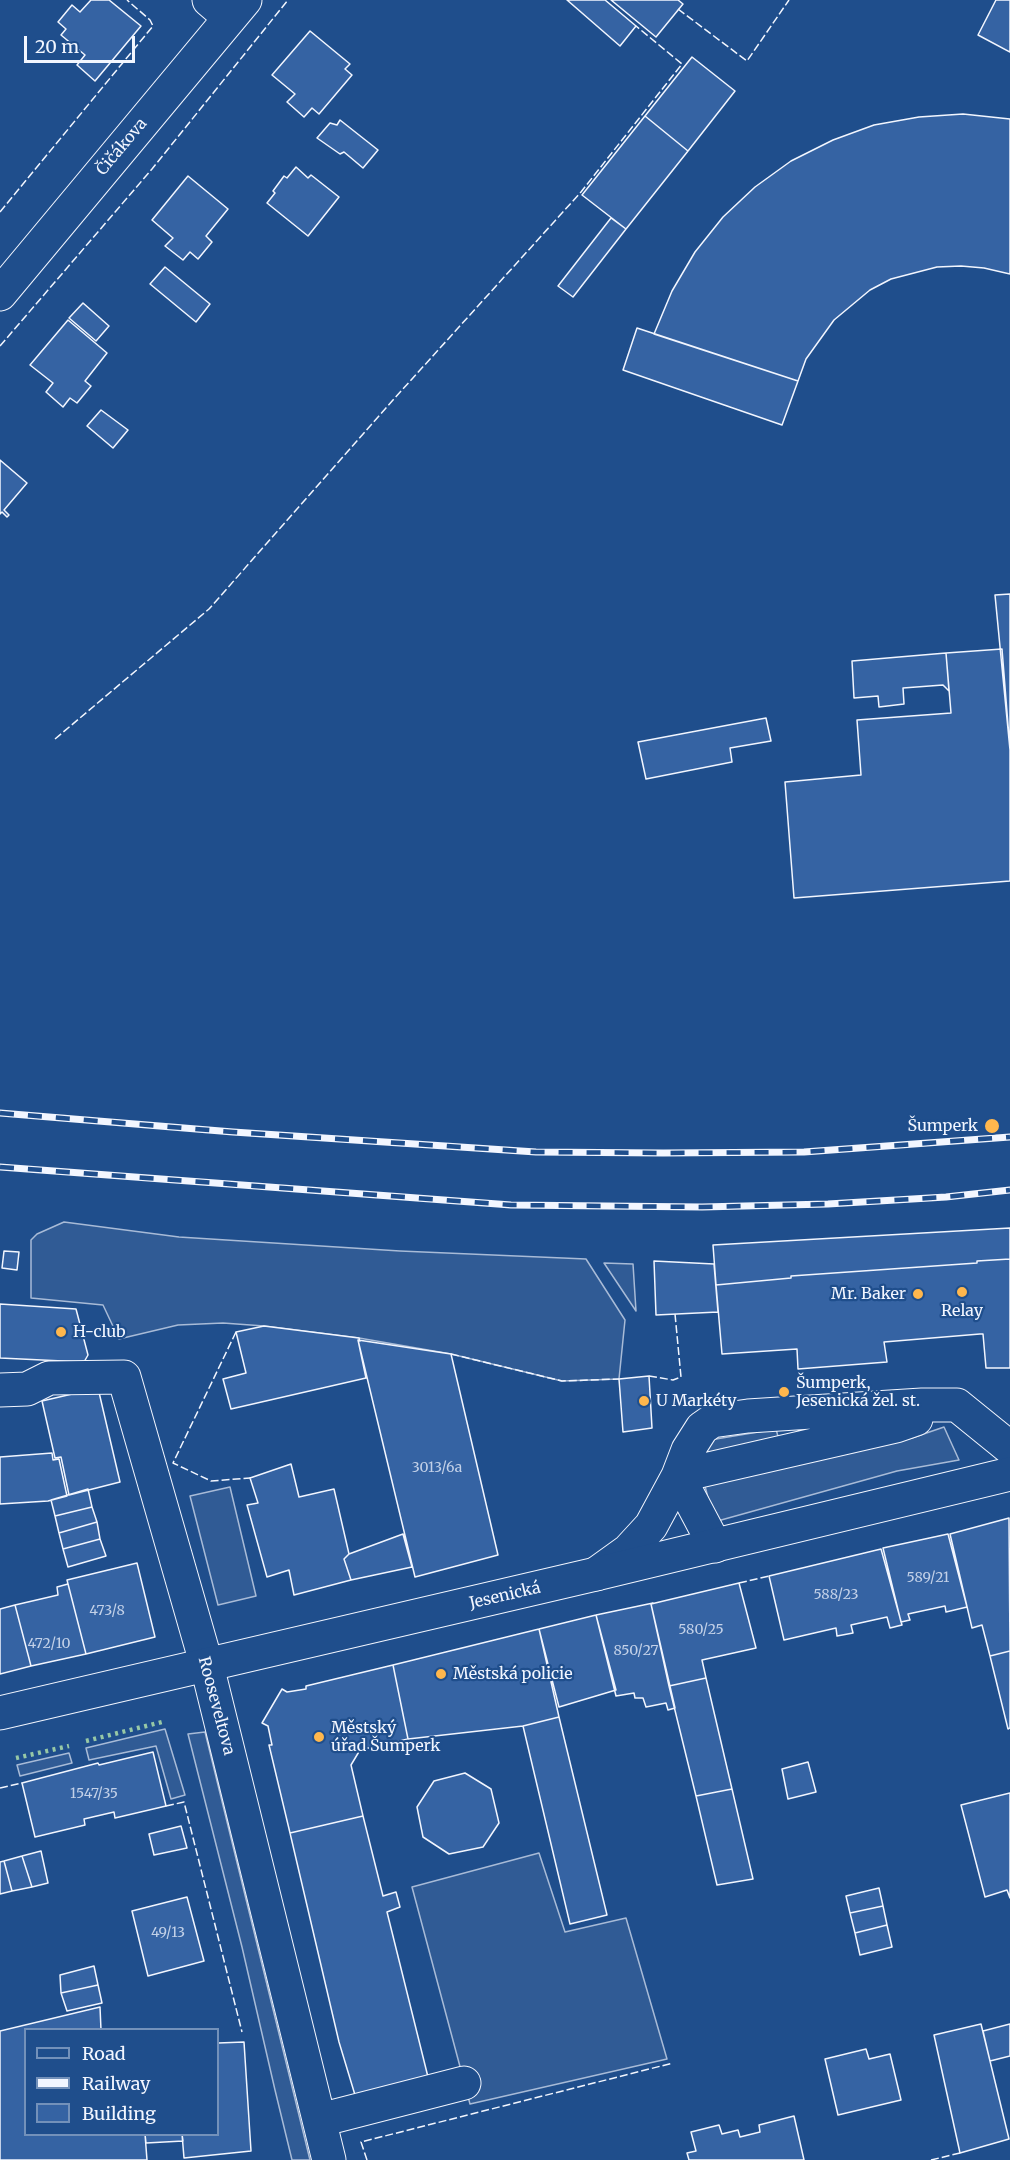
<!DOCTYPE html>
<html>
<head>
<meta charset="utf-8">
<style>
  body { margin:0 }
  #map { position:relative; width:1010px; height:2160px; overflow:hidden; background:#1f4e8c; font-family:Merriweather,serif }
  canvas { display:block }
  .legend { position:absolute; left:24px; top:2028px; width:195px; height:108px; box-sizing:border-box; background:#1f4e8c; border:2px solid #7391ba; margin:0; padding:8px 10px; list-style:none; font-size:18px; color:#f2f6ff }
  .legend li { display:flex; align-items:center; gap:12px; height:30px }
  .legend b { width:30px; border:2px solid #7391ba }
  .scale { position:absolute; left:24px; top:36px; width:111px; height:27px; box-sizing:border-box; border:3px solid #f2f6ff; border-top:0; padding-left:8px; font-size:18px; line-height:21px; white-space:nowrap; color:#f2f6ff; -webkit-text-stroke:4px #1f4e8c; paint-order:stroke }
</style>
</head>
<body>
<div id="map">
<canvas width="1010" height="2160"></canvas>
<ul class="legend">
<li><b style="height:8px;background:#1f4e8c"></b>Road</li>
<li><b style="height:8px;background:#f2f6ff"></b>Railway</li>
<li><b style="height:16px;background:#3563a3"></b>Building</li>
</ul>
<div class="scale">20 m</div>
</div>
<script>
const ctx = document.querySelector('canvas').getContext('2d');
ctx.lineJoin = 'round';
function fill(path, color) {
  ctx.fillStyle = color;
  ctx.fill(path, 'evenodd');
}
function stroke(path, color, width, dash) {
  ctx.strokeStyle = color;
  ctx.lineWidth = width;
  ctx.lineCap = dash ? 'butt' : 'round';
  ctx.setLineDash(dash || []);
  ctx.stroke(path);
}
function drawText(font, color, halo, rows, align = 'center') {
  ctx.font = font + ' Merriweather,serif';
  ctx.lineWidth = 4.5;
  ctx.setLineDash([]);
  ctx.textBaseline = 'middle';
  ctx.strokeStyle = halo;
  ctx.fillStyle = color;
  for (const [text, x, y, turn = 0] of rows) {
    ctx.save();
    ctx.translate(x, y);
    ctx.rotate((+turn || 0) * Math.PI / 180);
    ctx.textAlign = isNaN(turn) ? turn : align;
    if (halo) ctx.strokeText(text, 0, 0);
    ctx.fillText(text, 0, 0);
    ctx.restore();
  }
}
const built = new Path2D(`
  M64,1222L179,1237L400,1251L586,1259L625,1320L619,1379L562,1381L451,1354L359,1338L264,1326L223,1323L178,1325L119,1339L103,1305L31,1298V1240L37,1234Z
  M604,1263L633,1264L636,1311Z
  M944,1427L959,1460L897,1471L714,1522L705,1486L912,1438Z
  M776,1429L780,1444L703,1463L710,1440Z
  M230,1487L256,1596L218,1605L190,1496Z
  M165,1729L185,1795L171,1799L156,1746L89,1760L86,1748Z
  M205,1732L310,2160H292L275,2090L242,1947L188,1734Z
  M69,1753L72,1763L20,1776L17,1765Z
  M539,1853L565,1932L626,1918L667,2059L470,2104L412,1887Z`);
const building = new Path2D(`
  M91,0H109L141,26L95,81L77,65L85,55L61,35L66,29L58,22L72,5L80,12Z
  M567,0H605L636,26L620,46Z
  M611,0H678L683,4L656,37Z
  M996,0H1010V52L978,35Z
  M310,31L350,64L345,69L352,75L319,114L312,108L304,117L287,102L295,94L272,75Z
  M692,57L735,91L688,151L645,116Z
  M963,114L1010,119V274L984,268L961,266L937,267L891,279L870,290L834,320L806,359L798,381L654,334L672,291L695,252L723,217L755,187L791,161L833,140L874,125L919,117Z
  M645,116L688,151L626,229L582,195Z
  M340,120L378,150L363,168L344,152L340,154L317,138L330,123L337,125Z
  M296,167L308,178L311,175L339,197L308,236L267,203L275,193L273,191L284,176L287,178Z
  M188,176L228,209L206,236L212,242L198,259L190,252L183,260L165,246L173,238L152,220Z
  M611,218L626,229L573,297L558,286Z
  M165,267L210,304L196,322L150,284Z
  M83,303L109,326L96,341L69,318Z
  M68,320L107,353L85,381L91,386L77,403L70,398L63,407L46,392L53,383L30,365Z
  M637,328L798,381L782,425L623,370Z
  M101,410L128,430L113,448L87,426Z
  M0,460L27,483L4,510L9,515L7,517L2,512L0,514Z
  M1010,594V750L995,595Z
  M1002,649L1010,750V881L794,898L785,782L861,775L857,720L951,713L946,653Z
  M946,653L949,691L943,685L903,688L904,704L879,707L878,696L854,698L852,661Z
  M766,718L771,741L730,748L732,762L646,779L638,742Z
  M1010,1228V1259L977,1261V1263L791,1276V1278L716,1285L713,1245Z
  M4,1251L19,1252L17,1270L2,1268Z
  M1010,1259V1368H986L983,1334H980L884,1342L887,1362L798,1369L797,1349L722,1354L716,1285L791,1278V1276L977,1263V1261Z
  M654,1261L714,1264L718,1312L656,1315Z
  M0,1304L76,1309L88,1355L84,1362L0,1358Z
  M264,1326L359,1338L360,1341L358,1340L366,1378L231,1409L223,1379L246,1373L236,1332Z
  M358,1340L451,1354L498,1555L415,1577Z
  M649,1376L652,1428L623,1432L619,1379Z
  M98,1388L120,1482L69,1495L61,1457L55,1458L42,1401Z
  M52,1453L53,1460L59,1459L67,1496L48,1501L0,1504V1457Z
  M291,1464L299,1497L334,1489L349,1554L344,1559L351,1580L294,1595L289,1570L267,1577L247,1505L258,1503L250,1478Z
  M88,1489L92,1507L55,1516L51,1500Z
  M92,1507L97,1522L59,1533L55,1516Z
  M1009,1518L1010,1651L990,1656L982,1625L972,1628L950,1534Z
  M97,1522L100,1539L63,1549L59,1533Z
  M403,1534L412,1567L351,1580L344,1559L349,1554Z
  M948,1534L967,1607L946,1612L945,1606L908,1614L910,1620L901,1622L883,1548Z
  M100,1539L106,1556L68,1567L63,1549Z
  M881,1549L902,1625L890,1628L887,1617L851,1625L853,1633L837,1636L836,1628L784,1640L769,1576Z
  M137,1563L155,1637L86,1654L67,1580Z
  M739,1583L756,1648L702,1660L706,1678L669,1686L651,1604Z
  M68,1584L86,1654L31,1666L15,1605L58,1595L57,1587Z
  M653,1603L651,1604L675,1708L668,1710L666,1703L646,1707L643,1698H635L634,1693L616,1696L596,1615Z
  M15,1605L31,1666L0,1674V1609Z
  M596,1615L616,1690L559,1707L539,1629Z
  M539,1629L559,1717L523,1726L408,1739L393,1665Z
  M1010,1651V1728L1008,1729L990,1656Z
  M393,1665L408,1739L360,1750L351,1765L363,1816L290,1833L269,1745H272L268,1726L262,1723L282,1689L287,1692L306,1689V1686Z
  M706,1678L732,1789L696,1796L669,1686Z
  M559,1717L607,1915L570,1924L523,1726Z
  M153,1752L166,1806L115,1818L114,1812L84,1819L85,1825L35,1837L22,1783L98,1763L99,1765Z
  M808,1762L816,1792L788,1799L782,1769Z
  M465,1773L491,1789L499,1823L483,1847L449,1854L423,1837L417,1807L434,1781Z
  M732,1789L753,1879L717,1885L696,1796Z
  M1010,1793V1898L1007,1890L985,1897L961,1805Z
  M363,1816L383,1896L396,1892L400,1907L387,1912L428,2077L355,2095L339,2042L290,1833Z
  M181,1826L187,1848L154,1855L149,1834Z
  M41,1851L48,1883L32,1887L22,1856Z
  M22,1856L32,1887L12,1891L4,1861Z
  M4,1861L12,1891L0,1894V1862Z
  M879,1888L883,1906L850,1913L846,1896Z
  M187,1897L204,1961L148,1976L132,1911Z
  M883,1906L887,1925L855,1933L850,1913Z
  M887,1925L892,1947L860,1955L855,1933Z
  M94,1966L98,1985L61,1993L60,1975Z
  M98,1985L102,2003L67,2011L61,1993Z
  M100,2007L101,2030H26V2134H145L147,2160H0V2031Z
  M981,2024L1009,2139L960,2153L934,2035Z
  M1010,2024V2056L990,2061L983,2031Z
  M244,2042L251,2151L184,2158L182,2134H218V2043Z
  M866,2049L869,2059L890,2054L901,2100L838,2115L825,2059Z
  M794,2116L804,2160H689L687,2153L696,2151L691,2132L719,2125L722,2134L738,2130L740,2137L760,2132L759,2125Z
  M145,2134H182L183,2141L146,2143Z`);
const minor = new Path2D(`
  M209,0L230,18
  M0,294L245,0
  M0,1390L27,1389L49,1378L124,1377L207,1666L329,2160
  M678,1476L896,1426L916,1419
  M678,1476L715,1546
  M596,1574L628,1551L651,1526L678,1476L688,1450L702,1428L712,1421L748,1416L922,1405H957L1010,1448
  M320,2120L464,2083`);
const major = new Path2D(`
  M0,1713L596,1574L1010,1474`);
const rail = new Path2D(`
  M0,1113L233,1132L536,1152L663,1153L804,1152L1010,1137
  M0,1167L511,1205L702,1207L828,1204L946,1197L1010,1190`);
const hedge = new Path2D(`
  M86,1741L162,1722
  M16,1758L69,1746`);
const fence = new Path2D(`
  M678,9L747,61L789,0
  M0,212L153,26L150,20L127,0
  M0,346L152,169L288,0
  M55,739L209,609L393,400L581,192L682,64L636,26
  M236,1332L173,1463L211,1481L250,1478
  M451,1354L562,1381L619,1379
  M649,1376L673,1380L681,1377L675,1314
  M739,1583L769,1576
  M0,1788L22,1783
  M166,1806L184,1802L242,2032
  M367,2160L361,2142L673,2063
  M931,2160L960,2153`);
const markers = [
  [992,1126,8,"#ffb74d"],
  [962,1292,6,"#ffb74d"],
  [918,1294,6,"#ffb74d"],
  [61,1332,6,"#ffb74d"],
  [784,1392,6,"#ffb74d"],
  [644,1401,6,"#ffb74d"],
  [441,1674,6,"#ffb74d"],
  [319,1737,6,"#ffb74d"]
];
const numberNames = [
  ["3013/6a",437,1468],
  ["589/21",928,1578],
  ["588/23",836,1595],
  ["473/8",107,1611],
  ["580/25",701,1630],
  ["472/10",49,1644],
  ["850/27",636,1651],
  ["1547/35",94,1794],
  ["49/13",168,1933]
];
const streetNames = [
  ["Čičákova",122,147,-50],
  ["Jesenická",505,1596,-13],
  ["Rooseveltova",216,1706,75]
];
const poiNames = [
  ["Šumperk",978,1126,"right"],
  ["Mr. Baker",906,1294,"right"],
  ["Relay",962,1311,"center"],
  ["H-club",73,1332],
  ["Šumperk,",796,1383],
  ["Jesenická žel. st.",796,1401],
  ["U Markéty",656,1401],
  ["Městská policie",453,1674],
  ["Městský",331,1728],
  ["úřad Šumperk",331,1746]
];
fill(built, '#305b95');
stroke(built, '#a8bbd7', 1.5);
fill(building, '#3563a3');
stroke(building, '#f2f6ff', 1.5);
stroke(minor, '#f2f6ff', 35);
stroke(major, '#f2f6ff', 35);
stroke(minor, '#1f4e8c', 33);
stroke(major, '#1f4e8c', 33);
stroke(rail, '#f2f6ff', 7);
stroke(rail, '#1f4e8c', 4.5, [14]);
stroke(hedge, '#97c8a6', 4.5, [3, 4.5]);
stroke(fence, '#f2f6ff', 1.5, [8, 3]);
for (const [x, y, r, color] of markers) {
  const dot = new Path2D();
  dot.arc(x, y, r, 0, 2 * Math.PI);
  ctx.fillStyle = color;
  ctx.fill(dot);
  stroke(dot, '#1f4e8c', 2);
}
drawText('14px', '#c3d1e8', null, numberNames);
drawText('16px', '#f2f6ff', '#1f4e8c', streetNames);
drawText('16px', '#f2f6ff', '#1f4e8c', poiNames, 'left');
</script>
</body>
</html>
